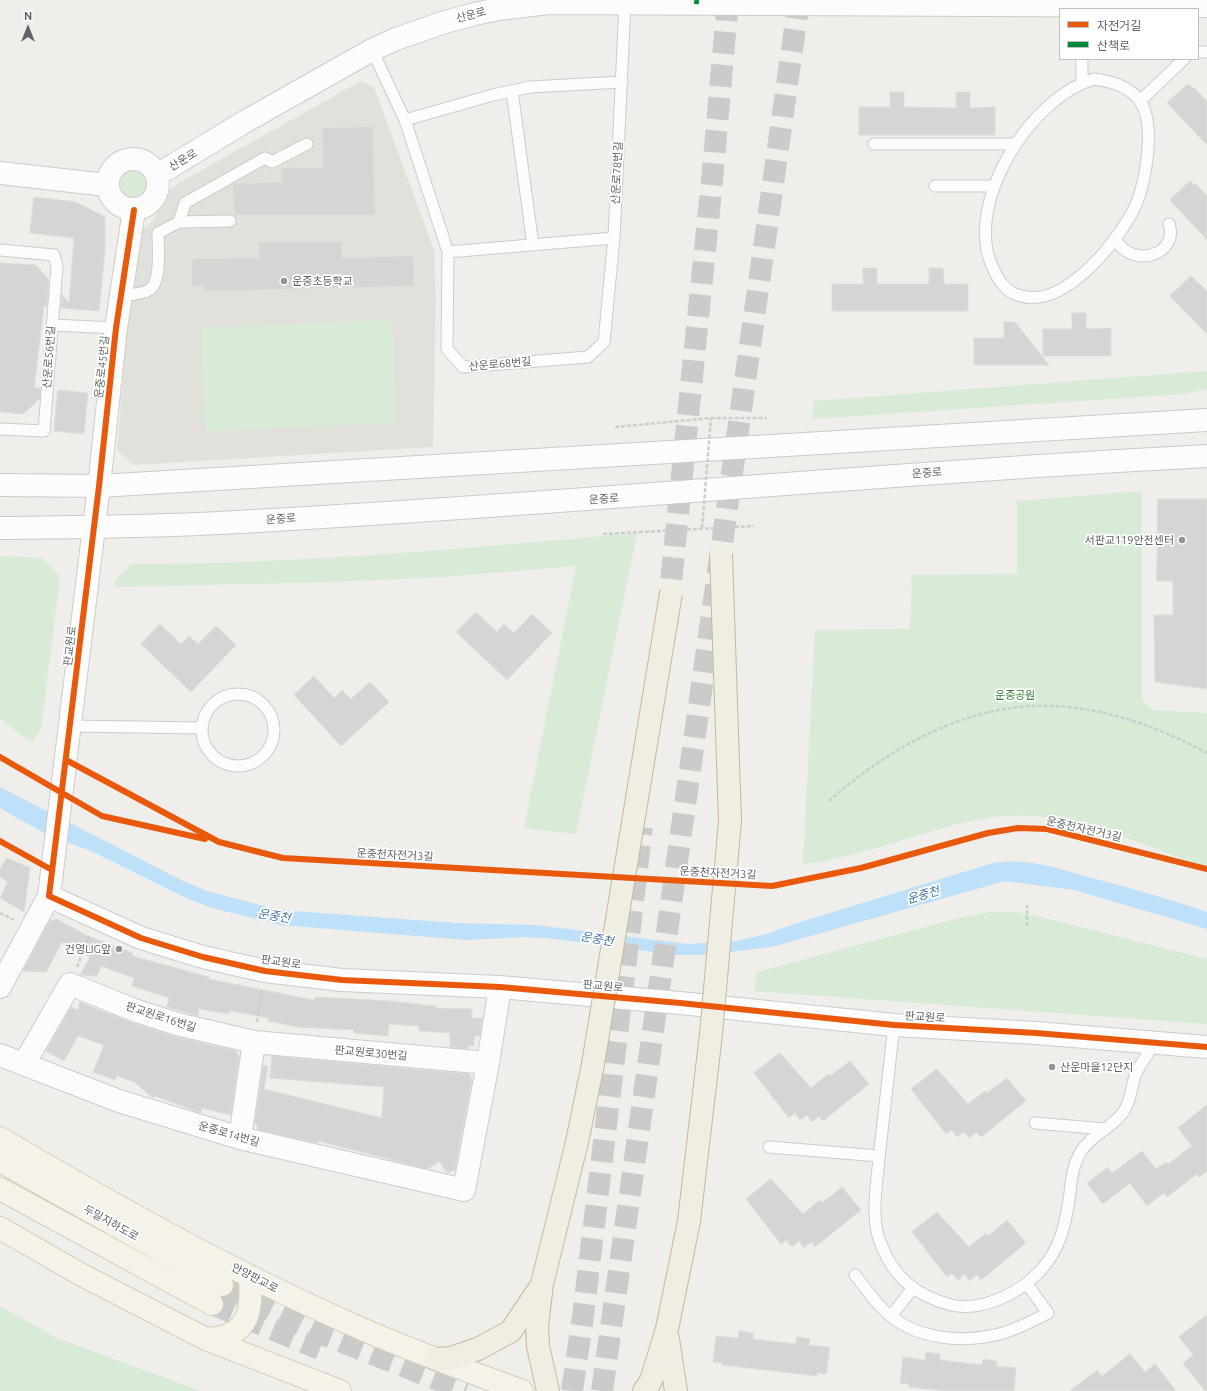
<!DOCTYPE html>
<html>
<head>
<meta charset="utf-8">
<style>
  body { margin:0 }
  #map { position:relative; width:1207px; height:1391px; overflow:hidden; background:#efeeea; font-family:Ubuntu,"Noto Sans KR",sans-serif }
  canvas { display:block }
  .legend { position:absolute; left:1059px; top:8px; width:140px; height:52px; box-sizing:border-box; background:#fff; border:1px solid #bfc1c3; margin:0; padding:5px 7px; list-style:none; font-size:12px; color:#5f6368 }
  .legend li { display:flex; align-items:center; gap:8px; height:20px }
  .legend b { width:20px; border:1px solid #bfc1c3 }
  .north { position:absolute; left:8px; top:8px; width:40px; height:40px; -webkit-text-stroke:3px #fff; paint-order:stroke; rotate:0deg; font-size:11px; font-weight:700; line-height:16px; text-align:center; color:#5f6368 }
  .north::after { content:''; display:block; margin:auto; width:14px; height:18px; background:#5f6368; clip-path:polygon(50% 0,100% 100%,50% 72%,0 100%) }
</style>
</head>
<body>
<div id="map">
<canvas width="1207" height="1391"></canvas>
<ul class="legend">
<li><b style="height:5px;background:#e8590c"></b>자전거길</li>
<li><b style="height:5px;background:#00873e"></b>산책로</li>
</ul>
<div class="north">N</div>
</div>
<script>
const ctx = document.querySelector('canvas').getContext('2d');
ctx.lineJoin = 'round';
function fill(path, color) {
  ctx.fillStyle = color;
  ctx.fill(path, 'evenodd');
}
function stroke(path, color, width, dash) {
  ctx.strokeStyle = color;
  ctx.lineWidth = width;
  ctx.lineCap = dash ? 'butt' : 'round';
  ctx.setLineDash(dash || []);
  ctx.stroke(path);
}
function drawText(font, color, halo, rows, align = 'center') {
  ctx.font = font + ' Ubuntu,"Noto Sans KR",sans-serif';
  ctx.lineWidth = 3.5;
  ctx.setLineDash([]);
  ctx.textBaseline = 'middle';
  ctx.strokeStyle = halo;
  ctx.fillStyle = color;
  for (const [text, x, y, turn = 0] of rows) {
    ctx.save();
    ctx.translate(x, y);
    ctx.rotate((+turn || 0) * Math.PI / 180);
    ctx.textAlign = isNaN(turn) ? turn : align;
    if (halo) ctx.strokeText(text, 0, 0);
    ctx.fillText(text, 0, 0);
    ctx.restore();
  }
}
const education = new Path2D(`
  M361,81L374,87L434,250L436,297L433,447L133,465L117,450L134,246L137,234L154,220L163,197L175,185Z`);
const green = new Path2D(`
  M117 184a16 16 0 1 1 32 0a16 16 0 1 1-32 0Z
  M392,320L396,423L205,431L201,328Z
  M1207,371V389L1184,394L812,419L814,401Z
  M1142,491V700L1152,710L1207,713V868C1143,845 1064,808 994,817C929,826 869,857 803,864L815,630L910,629L912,575L1017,574V501Z
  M637,533L576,834L524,828L576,566L442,577L334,582L115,587V580L132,564C301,564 469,548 637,533Z
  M0,556L43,558L60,577L41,728L33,742L14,730L0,718Z
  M990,912H1017L1041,917L1207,959V1024L754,991L757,972L963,917Z
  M0,1306L57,1338L201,1391H0Z`);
const water = new Path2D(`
  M0,787L183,881L207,891L279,910L457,923L535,925L688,944L736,941L767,934L794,924L993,863C1027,857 1060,869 1092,878C1131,888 1169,899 1207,912V929L1074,890L1005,881L772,947L703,955H676L547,938L523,937L466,940L281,925L212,908L186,898L89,850L49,836L0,808Z`);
const building = new Path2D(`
  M1188,84L1192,88L1193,87L1207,101V145L1167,103Z
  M890,92H904V107L956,108V92H970V108L995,107V135H859V107H890Z
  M373,127L375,215H234L233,184L282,182L281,168H323L322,128Z
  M1190,181L1194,185L1196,184L1207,196V240L1170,200Z
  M34,197L76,202L105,217V251L99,311L61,308L62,295L69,303L74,238L30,233Z
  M259,242H342V258L414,256V286L204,291V286H192V259L260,258Z
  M0,263L36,265L49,280L47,306H44L34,388H40V399L23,414L0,412Z
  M863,268H877V284H929V268H943L944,284H968V311H832V284H863Z
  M1191,276L1207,291V334L1170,296Z
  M1072,313H1086V329L1111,328V356H1043V329H1072Z
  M1004,322H1015L1049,365H974V338H1004Z
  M58,390L88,393L84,434L54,431Z
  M1158,499H1207V689L1155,682L1154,615H1173V581H1157Z
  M476,612L497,632L504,624L514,633L532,614L552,633L507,680L456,632Z
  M160,624L181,644L189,636L198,644L216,626L236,645L191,692L141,644Z
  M314,676L334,698L342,690L351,699L370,682L389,702L341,746L294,695Z
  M7,858L30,868L24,912L0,898L8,882L0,877V869Z
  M57,919L88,936L133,953L132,956L209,977V979L314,1000L315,997L390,1001L436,1006L435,1008L472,1009L471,1018H482L480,1036H474V1046H469L468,1049L450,1047V1033L419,1031V1026L389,1024L388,1036L354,1033V1030L297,1027L268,1021L269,1018L230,1011L229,1014L199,1009L198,1016L167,1007L169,998L132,986L134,978L101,966L97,976L80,975L90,957L62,942L46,972L23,971L49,922Z
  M80,1002L130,1022L173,1036L236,1051L239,1056L231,1115L202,1108L201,1113L155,1096L153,1098L134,1082L116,1076L115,1080L93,1072L104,1045L78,1036L64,1061L46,1051L71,1007L78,1010Z
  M780,1053L811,1088L828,1074L830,1076L850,1061L869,1084L823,1121L819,1116L812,1122L807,1115L800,1120L795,1113L789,1118L754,1073Z
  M272,1056L469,1074L472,1079L455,1170L447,1173L439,1161L428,1169L318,1141L317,1143L259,1130L255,1122L263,1065L268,1066L264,1089L382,1118L384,1087L270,1078Z
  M937,1069L968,1104L985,1091L987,1093L1007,1078L1026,1101L981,1137L976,1132L969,1138L964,1132L957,1137L952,1130L946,1134L911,1089Z
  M1207,1105V1171L1199,1177L1197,1174L1167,1197L1164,1193L1147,1206L1130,1183L1103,1204L1087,1183L1108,1167L1112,1173L1142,1151L1156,1169L1166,1162L1168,1164L1192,1146L1178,1128Z
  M771,1179L803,1214L820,1200L822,1203L842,1187L861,1210L815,1247L811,1242L804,1248L799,1241L792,1247L786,1240L781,1244L746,1199Z
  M937,1212L969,1247L986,1233L988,1236L1007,1220L1026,1243L981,1280L977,1275L969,1281L965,1274L958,1280L952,1273L947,1277L912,1232Z
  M1207,1315V1391H1205L1183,1363L1193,1355L1179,1337Z
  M739,1331L753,1333V1339L796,1344V1337L810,1339L809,1345L830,1347L826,1374L817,1373V1376L722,1365V1363L713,1362L716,1336L738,1338Z
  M926,1352L940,1354V1360L982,1365L983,1359L997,1361L996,1366L1016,1368L1014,1391H947L909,1387V1384L900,1383L903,1357L925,1360Z
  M1130,1354L1145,1372L1155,1364L1176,1391H1070L1097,1370L1102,1376Z`);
const primaryTunnel = new Path2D(`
  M222,1285L312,1330L466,1391
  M212,1304L320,1349`);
const highwayTunnel = new Path2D(`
  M668,612L712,181L728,0
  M572,1391L583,1316L642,827
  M602,1391L799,0`);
const path = new Path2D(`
  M615,427L711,418H767
  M603,534L754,526
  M829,801C884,752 956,710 1031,706C1093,703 1153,724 1207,753
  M0,913L14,920
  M1027,926V905
  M77,967L89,936
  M257,1022L262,990`);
const lane = new Path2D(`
  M372,50L405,120L448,252L447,349L463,367L588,357L604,342L614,238L625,3
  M1198,52H1207
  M1082,59V83
  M1094,79C1110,81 1130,87 1140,101C1156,124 1146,182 1135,207C1117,243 1061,314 1015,294C1003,289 997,277 992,266C964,202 1031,97 1094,79Z
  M512,91L533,245
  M1140,101L1184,59
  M405,120L493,95L530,87L622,82
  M874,144H1015
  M935,186H994
  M179,222L185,203L265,158L272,162L307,144
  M1114,239C1118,243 1121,248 1125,250C1145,265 1178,250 1169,224
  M0,250L54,255L57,266L44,431L0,429
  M448,252L614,238
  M121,296C129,295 142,294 149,290C162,283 158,246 158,233L179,222L230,221
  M52,325L116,328
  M202 730a36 36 0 1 1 72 0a36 36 0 1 1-72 0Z
  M70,726L201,728
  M894,1025C889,1069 884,1113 879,1158C877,1183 871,1215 879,1239C892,1276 914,1295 951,1305C982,1312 1020,1293 1040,1271C1061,1249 1066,1222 1070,1193C1071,1179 1073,1165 1080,1153C1090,1135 1113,1128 1124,1111C1131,1100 1131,1088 1135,1076C1139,1065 1148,1054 1155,1043
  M1035,1123L1105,1129
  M769,1147L879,1156
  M855,1275C864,1286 873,1300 884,1310C914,1340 963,1344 1003,1333C1019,1328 1033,1321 1048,1313L1027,1284
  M891,1316L913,1288`);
const street = new Path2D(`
  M108 184a25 25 0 1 1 50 0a25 25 0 1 1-50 0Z
  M0,173L107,185
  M157,175L246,121L372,50L396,39L445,22L475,14L498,9L549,3L1207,6
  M134,210L116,328L99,486L49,896L141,938L203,957L265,971L342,980L500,987L680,1003L894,1025L1036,1033L1207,1047
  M0,987L49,896
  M0,1055L119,1101L240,1138L464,1190L488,1063L500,987
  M24,1064L70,984L134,1010L177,1024L254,1042L488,1063
  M240,1138L254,1042`);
const secondary = new Path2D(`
  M0,485L99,486L1207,420
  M0,528C73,527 146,527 219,523C549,506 877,473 1207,456`);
const primary = new Path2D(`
  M0,1138C115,1206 231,1271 353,1325C408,1350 466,1370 522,1391
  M0,1161L222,1285
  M0,1189L212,1304
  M0,1228L80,1274L206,1339L340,1391
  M206,1339C213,1338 222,1338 228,1335C253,1325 251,1299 250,1276`);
const highway = new Path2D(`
  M668,1339L676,1391
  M435,1359L451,1358L478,1349L511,1331L539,1289
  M548,1391L538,1346L537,1326L542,1284L577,1142
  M644,1391L651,1381L667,1329`);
const pathBridge = new Path2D(`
  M702,528L711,418`);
const highwayBridge = new Path2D(`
  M577,1142L593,1064L671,593
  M667,1329L689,1221L711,1034L730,821L721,554`);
const quiet = new Path2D(`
  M696,4L697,0`);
const cycleway = new Path2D(`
  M134,210L116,328L99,486L49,896L141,938L203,957L265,971L342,980L500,987L680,1003L894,1025L1036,1033L1207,1047
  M0,757L102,816L205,839
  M66,760L219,842L283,858L772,886L861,868L988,833L1018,828L1047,829L1207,869
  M0,841L52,870`);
const markers = [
  [284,281,4,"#919496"],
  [1182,540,4,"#919496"],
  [119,949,4,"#919496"],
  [1052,1067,4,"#919496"]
];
const streetNames = [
  ["산운로",471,15,-14],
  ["산운로",183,160,-31],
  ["산운로78번길",617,173,-87],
  ["산운로56번길",49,357,-86],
  ["산운로68번길",500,364,-5],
  ["운중로45번길",102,367,-84],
  ["운중로",927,473,-4],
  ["운중로",604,499,-4],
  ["운중로",281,519,-4],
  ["판교원로",70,646,-83],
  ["운중천자전거3길",1084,829,13],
  ["운중천자전거3길",395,855,3],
  ["운중천자전거3길",718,873,3],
  ["판교원로",281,962,8],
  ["판교원로",603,986,5],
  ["판교원로16번길",161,1017,18],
  ["판교원로",925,1017,3],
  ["판교원로30번길",371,1053,5],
  ["운중로14번길",229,1134,16],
  ["두밀지하도로",111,1223,29],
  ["안양판교로",255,1278,27]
];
const poiNames = [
  ["운중초등학교",292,281],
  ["서판교119안전센터",1174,540,"right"],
  ["건영LIG앞",111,949,"right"],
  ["산운마을12단지",1060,1067]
];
const parkNames = [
  ["운중공원",1015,695]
];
const waterNames = [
  ["운중천",923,895,-16],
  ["운중천",274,916,9],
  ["운중천",597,939,10]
];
fill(education, '#e2e0da');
fill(green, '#d8ebd6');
fill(water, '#bfe0f9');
fill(building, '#d6d5d3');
stroke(building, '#deddd9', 1);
stroke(primaryTunnel, '#cbcbca', 22, [22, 11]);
stroke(highwayTunnel, '#cbcbca', 22, [22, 11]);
stroke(lane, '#cbcccc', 13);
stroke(street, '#cbcccc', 24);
stroke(secondary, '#cacacb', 24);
stroke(primary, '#d7ceb8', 24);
stroke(highway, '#c8b996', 24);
stroke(path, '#cacfcc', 2.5, [4, 2]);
stroke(lane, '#fdfcfc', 11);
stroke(street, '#fdfcfc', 22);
stroke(secondary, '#fdfcfc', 22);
stroke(primary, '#f4f2e9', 22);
stroke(highway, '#f0ede3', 22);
stroke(highwayBridge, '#c8b996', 24, []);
stroke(pathBridge, '#cacfcc', 2.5, [4, 2]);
stroke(highwayBridge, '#f0ede3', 22);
stroke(quiet, '#00873e', 5, [10, 5]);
stroke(cycleway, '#e8590c', 6);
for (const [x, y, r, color] of markers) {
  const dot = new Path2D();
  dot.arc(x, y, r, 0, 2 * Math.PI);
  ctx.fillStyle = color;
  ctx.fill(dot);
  stroke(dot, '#fff', 1.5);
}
drawText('11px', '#5f6368', '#fff', streetNames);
drawText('11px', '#5f6368', '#fff', poiNames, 'left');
drawText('11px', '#348238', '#fff', parkNames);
drawText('italic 12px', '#4174aa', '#fff', waterNames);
</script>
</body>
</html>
